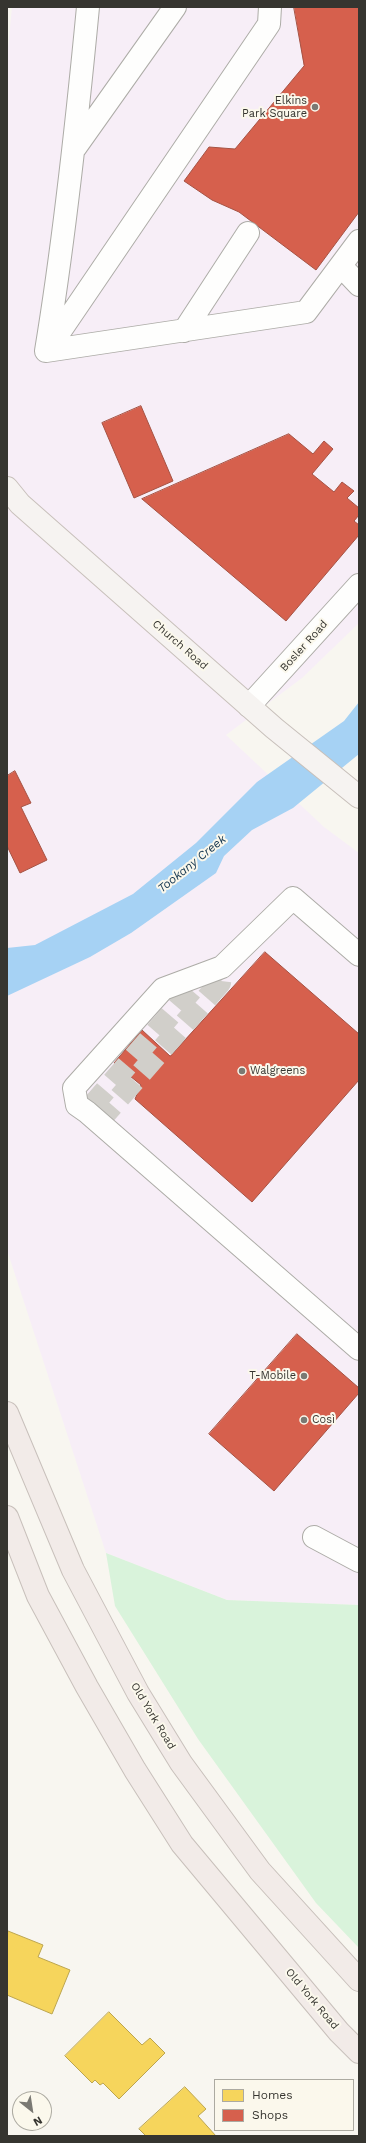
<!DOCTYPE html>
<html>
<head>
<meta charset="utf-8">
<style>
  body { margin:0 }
  #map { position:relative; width:366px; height:2143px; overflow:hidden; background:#f8f6f0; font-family:"Work Sans",sans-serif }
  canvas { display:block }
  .frame { position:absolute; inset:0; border:8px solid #363530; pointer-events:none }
  .legend { position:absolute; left:214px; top:2079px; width:140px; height:52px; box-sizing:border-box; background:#fbf8ec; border:1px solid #acaaa1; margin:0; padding:5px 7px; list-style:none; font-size:12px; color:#363530 }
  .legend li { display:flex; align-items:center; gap:8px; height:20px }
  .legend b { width:20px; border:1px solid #acaaa1 }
  .north { position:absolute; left:12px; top:2091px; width:40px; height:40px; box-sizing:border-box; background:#fbf8ec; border:1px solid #acaaa1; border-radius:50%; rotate:150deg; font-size:11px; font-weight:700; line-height:16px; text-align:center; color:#363530 }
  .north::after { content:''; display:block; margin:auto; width:14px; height:18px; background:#7a7973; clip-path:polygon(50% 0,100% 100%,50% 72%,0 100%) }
</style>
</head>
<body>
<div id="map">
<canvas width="366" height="2143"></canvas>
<div class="frame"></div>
<ul class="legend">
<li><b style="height:11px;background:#f6d55c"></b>Homes</li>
<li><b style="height:11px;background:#d6604d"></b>Shops</li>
</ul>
<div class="north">N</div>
</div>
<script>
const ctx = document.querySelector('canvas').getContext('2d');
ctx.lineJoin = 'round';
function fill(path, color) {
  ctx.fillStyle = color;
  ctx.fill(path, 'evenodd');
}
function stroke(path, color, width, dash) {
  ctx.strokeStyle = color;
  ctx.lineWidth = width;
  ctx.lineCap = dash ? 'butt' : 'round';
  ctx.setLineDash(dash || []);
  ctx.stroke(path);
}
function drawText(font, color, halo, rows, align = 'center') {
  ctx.font = font + ' "Work Sans",sans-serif';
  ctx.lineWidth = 4;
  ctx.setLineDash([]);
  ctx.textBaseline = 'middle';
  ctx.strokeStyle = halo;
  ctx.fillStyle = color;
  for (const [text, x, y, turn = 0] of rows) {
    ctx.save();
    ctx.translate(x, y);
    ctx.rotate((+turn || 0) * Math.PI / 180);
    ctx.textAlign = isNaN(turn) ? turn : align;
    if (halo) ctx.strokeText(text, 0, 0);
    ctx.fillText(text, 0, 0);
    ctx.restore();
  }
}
const commercial = new Path2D(`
  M12,7H359V623L302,678L226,735L324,827L359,853V1605L227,1600L106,1553L7,1250V59Z`);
const green = new Path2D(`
  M106,1553L227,1600L359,1605V1948L316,1903L198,1739L115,1606Z`);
const water = new Path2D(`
  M359,702V754L293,808L252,830L224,856L216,873L131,933L90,957L7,996V948L35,945L133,894L196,843L257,782L344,721Z`);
const homes = new Path2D(`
  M8,1931L43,1945L38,1957L70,1970L52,2014L7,1995Z
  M109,2012L142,2045L150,2038L165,2053L119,2099L103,2083L100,2085L95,2080L92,2083L65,2056Z
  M185,2087L206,2109L198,2116L216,2136H146L139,2129Z`);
const shops = new Path2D(`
  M294,7H359V212L316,270L239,212L212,200L184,181L209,147L235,149L304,66Z
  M141,406L173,481L134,498L102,423Z
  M289,434L313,454L324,441L333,449L312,474L334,492L342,482L354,491L347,498L359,508V515L354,521L359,525V535L286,621L142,499Z
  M15,771L31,803L21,807L47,860L20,873L7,846V776Z
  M265,952L359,1034V1080L252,1202L135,1099L141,1085L114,1063L142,1030L170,1056Z
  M297,1334L359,1388V1393L274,1491L209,1434Z`);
const minorTunnel = new Path2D(`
  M91,1107L192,990L216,971
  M98,1122L220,983L222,967`);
const minor = new Path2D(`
  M88,7C77,122 65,236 46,351L306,312L359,241
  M75,148L175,7
  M341,266L359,285
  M184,331L248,233
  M50,346L269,24L270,7
  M249,706L359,585
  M359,955L293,898L222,967L163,989L74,1088L77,1105L87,1112L359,1349
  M314,1537L359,1561`);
const major = new Path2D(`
  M7,488L20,504L274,728L359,797`);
const highway = new Path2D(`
  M7,1413L73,1570L138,1693L181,1763L260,1871L359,1980
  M7,1517L38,1596L87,1687L135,1770L182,1844L339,2032L359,2052`);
const markers = [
  [315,107,4,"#7a7973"],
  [242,1071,4,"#7a7973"],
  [304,1376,4,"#7a7973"],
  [304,1420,4,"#7a7973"]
];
const poiNames = [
  ["Elkins",307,101],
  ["Park Square",307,114],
  ["Walgreens",250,1071,"left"],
  ["T-Mobile",296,1376],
  ["Così",312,1420,"left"]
];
const streetNames = [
  ["Church Road",180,645,41],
  ["Bosler Road",304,646,-48],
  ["Old York Road",153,1716,59],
  ["Old York Road",312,1999,50]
];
const waterNames = [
  ["Tookany Creek",192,864,-39]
];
fill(commercial, '#f7eef7');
fill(green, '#d9f3db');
fill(water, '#a6d2f4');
fill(homes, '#f6d55c');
stroke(homes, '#bca54f', 1);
fill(shops, '#d6604d');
stroke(shops, '#a65344', 1);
stroke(minorTunnel, '#d1cfca', 22, [22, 11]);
stroke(minor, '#adaca7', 24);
stroke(major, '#c8c0bb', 24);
stroke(highway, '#c8c0bb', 24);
stroke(minor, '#fefefd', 22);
stroke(major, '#f6f3f1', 22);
stroke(highway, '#f2ebe8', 22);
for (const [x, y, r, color] of markers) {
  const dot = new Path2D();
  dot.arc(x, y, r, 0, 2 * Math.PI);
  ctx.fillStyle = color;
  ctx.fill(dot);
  stroke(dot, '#fbf8ec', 1.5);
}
drawText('11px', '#363530', '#fbf8ec', poiNames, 'right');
drawText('11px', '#363530', '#fbf8ec', streetNames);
drawText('italic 12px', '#13354f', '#fbf8ec', waterNames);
</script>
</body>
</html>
